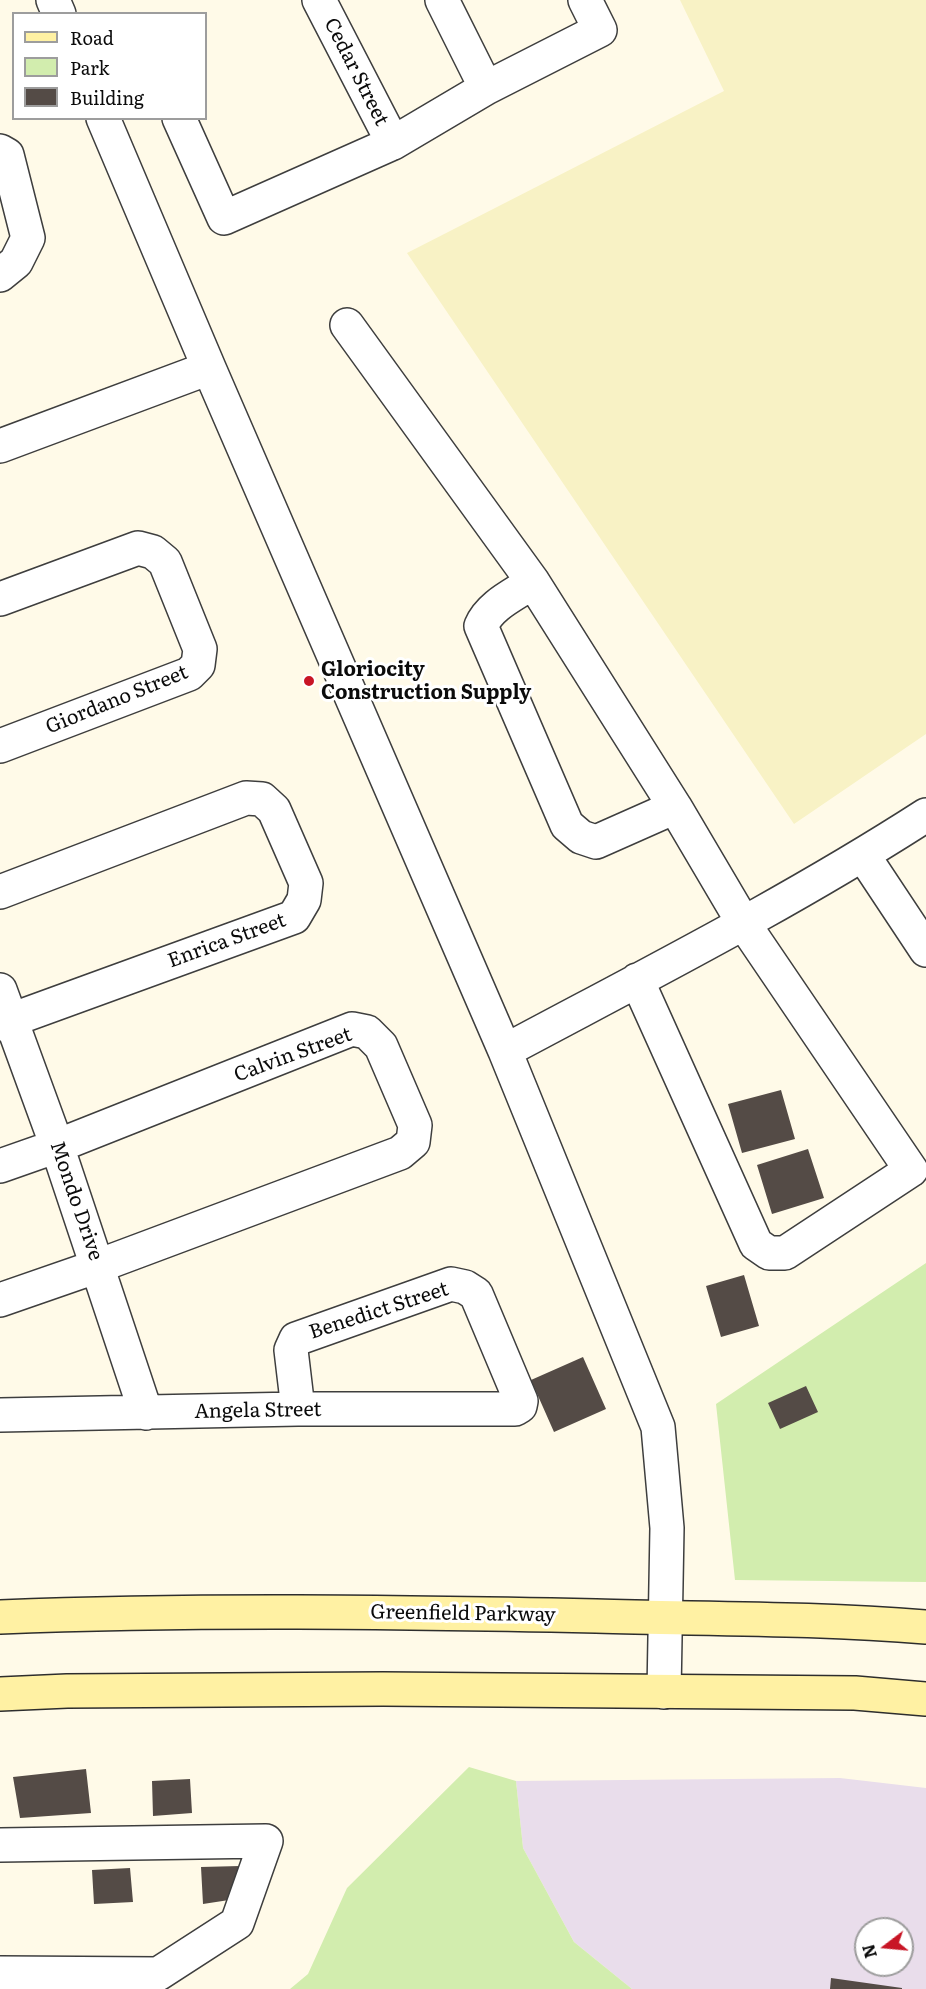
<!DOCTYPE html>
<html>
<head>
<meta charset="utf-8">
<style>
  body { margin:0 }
  #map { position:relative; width:926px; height:1989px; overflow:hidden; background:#fffae8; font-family:Literata,serif }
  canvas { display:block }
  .legend { position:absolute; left:12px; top:12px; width:195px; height:108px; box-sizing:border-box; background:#fff; border:2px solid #9d9d9d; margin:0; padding:8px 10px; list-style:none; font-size:18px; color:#0b0b0b }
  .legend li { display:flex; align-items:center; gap:12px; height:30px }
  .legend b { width:30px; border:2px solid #9d9d9d }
  .north { position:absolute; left:854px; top:1917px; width:60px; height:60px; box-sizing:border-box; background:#fff; border:2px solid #9d9d9d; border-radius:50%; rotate:254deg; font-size:16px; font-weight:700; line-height:24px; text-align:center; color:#0b0b0b }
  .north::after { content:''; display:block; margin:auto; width:21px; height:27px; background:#c81525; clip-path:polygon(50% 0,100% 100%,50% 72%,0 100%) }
</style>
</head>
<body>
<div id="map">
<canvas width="926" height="1989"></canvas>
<ul class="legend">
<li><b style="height:8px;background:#fff1a3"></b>Road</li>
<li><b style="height:16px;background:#d2edae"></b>Park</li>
<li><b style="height:16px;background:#544b46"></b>Building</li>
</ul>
<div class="north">N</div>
</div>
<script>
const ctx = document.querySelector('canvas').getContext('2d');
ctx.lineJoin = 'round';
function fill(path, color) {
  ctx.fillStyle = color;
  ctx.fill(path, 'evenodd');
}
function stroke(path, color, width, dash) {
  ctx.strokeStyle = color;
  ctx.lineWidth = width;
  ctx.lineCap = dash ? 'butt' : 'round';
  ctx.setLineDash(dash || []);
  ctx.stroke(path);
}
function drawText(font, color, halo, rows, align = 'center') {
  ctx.font = font + ' Literata,serif';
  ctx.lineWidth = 6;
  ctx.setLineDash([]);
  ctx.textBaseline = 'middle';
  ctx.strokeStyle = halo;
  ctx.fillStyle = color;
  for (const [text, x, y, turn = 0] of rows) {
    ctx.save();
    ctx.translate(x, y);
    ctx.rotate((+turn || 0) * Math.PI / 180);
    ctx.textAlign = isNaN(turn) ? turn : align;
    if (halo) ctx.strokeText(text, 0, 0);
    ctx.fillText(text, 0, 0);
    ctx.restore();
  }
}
const industrial = new Path2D(`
  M840,1778L926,1788V1989H632L574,1942L523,1848L516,1781ZM866,1929H902V1965H866Z`);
const farmland = new Path2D(`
  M680,0H926V734L794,824L407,253L724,91Z`);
const green = new Path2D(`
  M926,1263V1582L735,1580L716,1404Z
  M469,1767L516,1781L523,1848L574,1942L632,1989H290L308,1974L347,1888Z`);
const building = new Path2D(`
  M781,1090L795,1139L742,1153L728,1104Z
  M808,1149L824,1198L772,1214L757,1165Z
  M744,1275L759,1326L721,1337L706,1286Z
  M583,1357L606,1409L554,1432L531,1380Z
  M806,1386L818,1412L780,1429L768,1403Z
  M86,1769L91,1813L20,1818L13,1777Z
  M190,1779L192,1813L153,1816L152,1781Z
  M240,1866L242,1898L203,1904L201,1867Z
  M130,1868L133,1902L94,1904L92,1870Z
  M831,1978L902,1988V1989H830Z`);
const minor = new Path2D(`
  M53,0L59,14
  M319,0L393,143
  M442,0L486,88
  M103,118L209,368L505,1051L658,1427L667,1528L664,1692
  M179,118L224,218L393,143L486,88L600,30L585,0
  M0,151L7,155L28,238L16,262L0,275
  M347,325L533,582L675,807L744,924L911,1170L785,1253H769L756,1244L637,980
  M0,446L209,368
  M533,582C514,595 490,605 481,626L567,825L581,837L596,842L675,807
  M0,599L138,548L153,552L165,562L200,649L198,665L189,674L0,746
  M863,855L926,950
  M0,892L246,798L262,799L274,810L306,883L304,900L294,917L0,1024
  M0,990L57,1146L146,1413
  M505,1051C647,975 791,902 926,815
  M0,1166L57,1146L352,1029L367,1032L381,1046L415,1125L413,1142L400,1153L98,1266L0,1300
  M0,1415L298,1409H515L520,1406L521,1401L476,1294L465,1287L451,1284L296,1339L291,1350L298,1409
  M0,1845L266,1841L237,1923L158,1974L0,1973`);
const secondary = new Path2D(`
  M0,1617C198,1609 397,1612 596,1616C706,1619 816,1618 926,1627
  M0,1694L67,1691L383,1689L855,1693L926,1699`);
const markers = [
  [309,681,6,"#c81525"]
];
const streetNames = [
  ["Cedar Street",356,72,63],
  ["Giordano Street",117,700,-22],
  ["Enrica Street",227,941,-20],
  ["Calvin Street",293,1055,-20],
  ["Mondo Drive",76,1201,71],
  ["Benedict Street",379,1311,-18],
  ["Angela Street",258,1411,-1],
  ["Greenfield Parkway",463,1614,1]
];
const poiNames = [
  ["Gloriocity",321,670],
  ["Construction Supply",321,693]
];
fill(industrial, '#e9ddeb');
fill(farmland, '#f8f2c5');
fill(green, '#d2edae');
fill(building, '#544b46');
stroke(minor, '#3e3e3e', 36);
stroke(secondary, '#2d2d2d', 36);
stroke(minor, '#fff', 33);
stroke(secondary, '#fff1a3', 33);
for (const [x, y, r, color] of markers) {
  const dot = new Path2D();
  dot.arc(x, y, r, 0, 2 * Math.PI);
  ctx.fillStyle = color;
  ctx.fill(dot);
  stroke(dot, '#fff', 2);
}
drawText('20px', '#0b0b0b', '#fff', streetNames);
drawText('bold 20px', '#0b0b0b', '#fff', poiNames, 'left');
</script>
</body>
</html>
